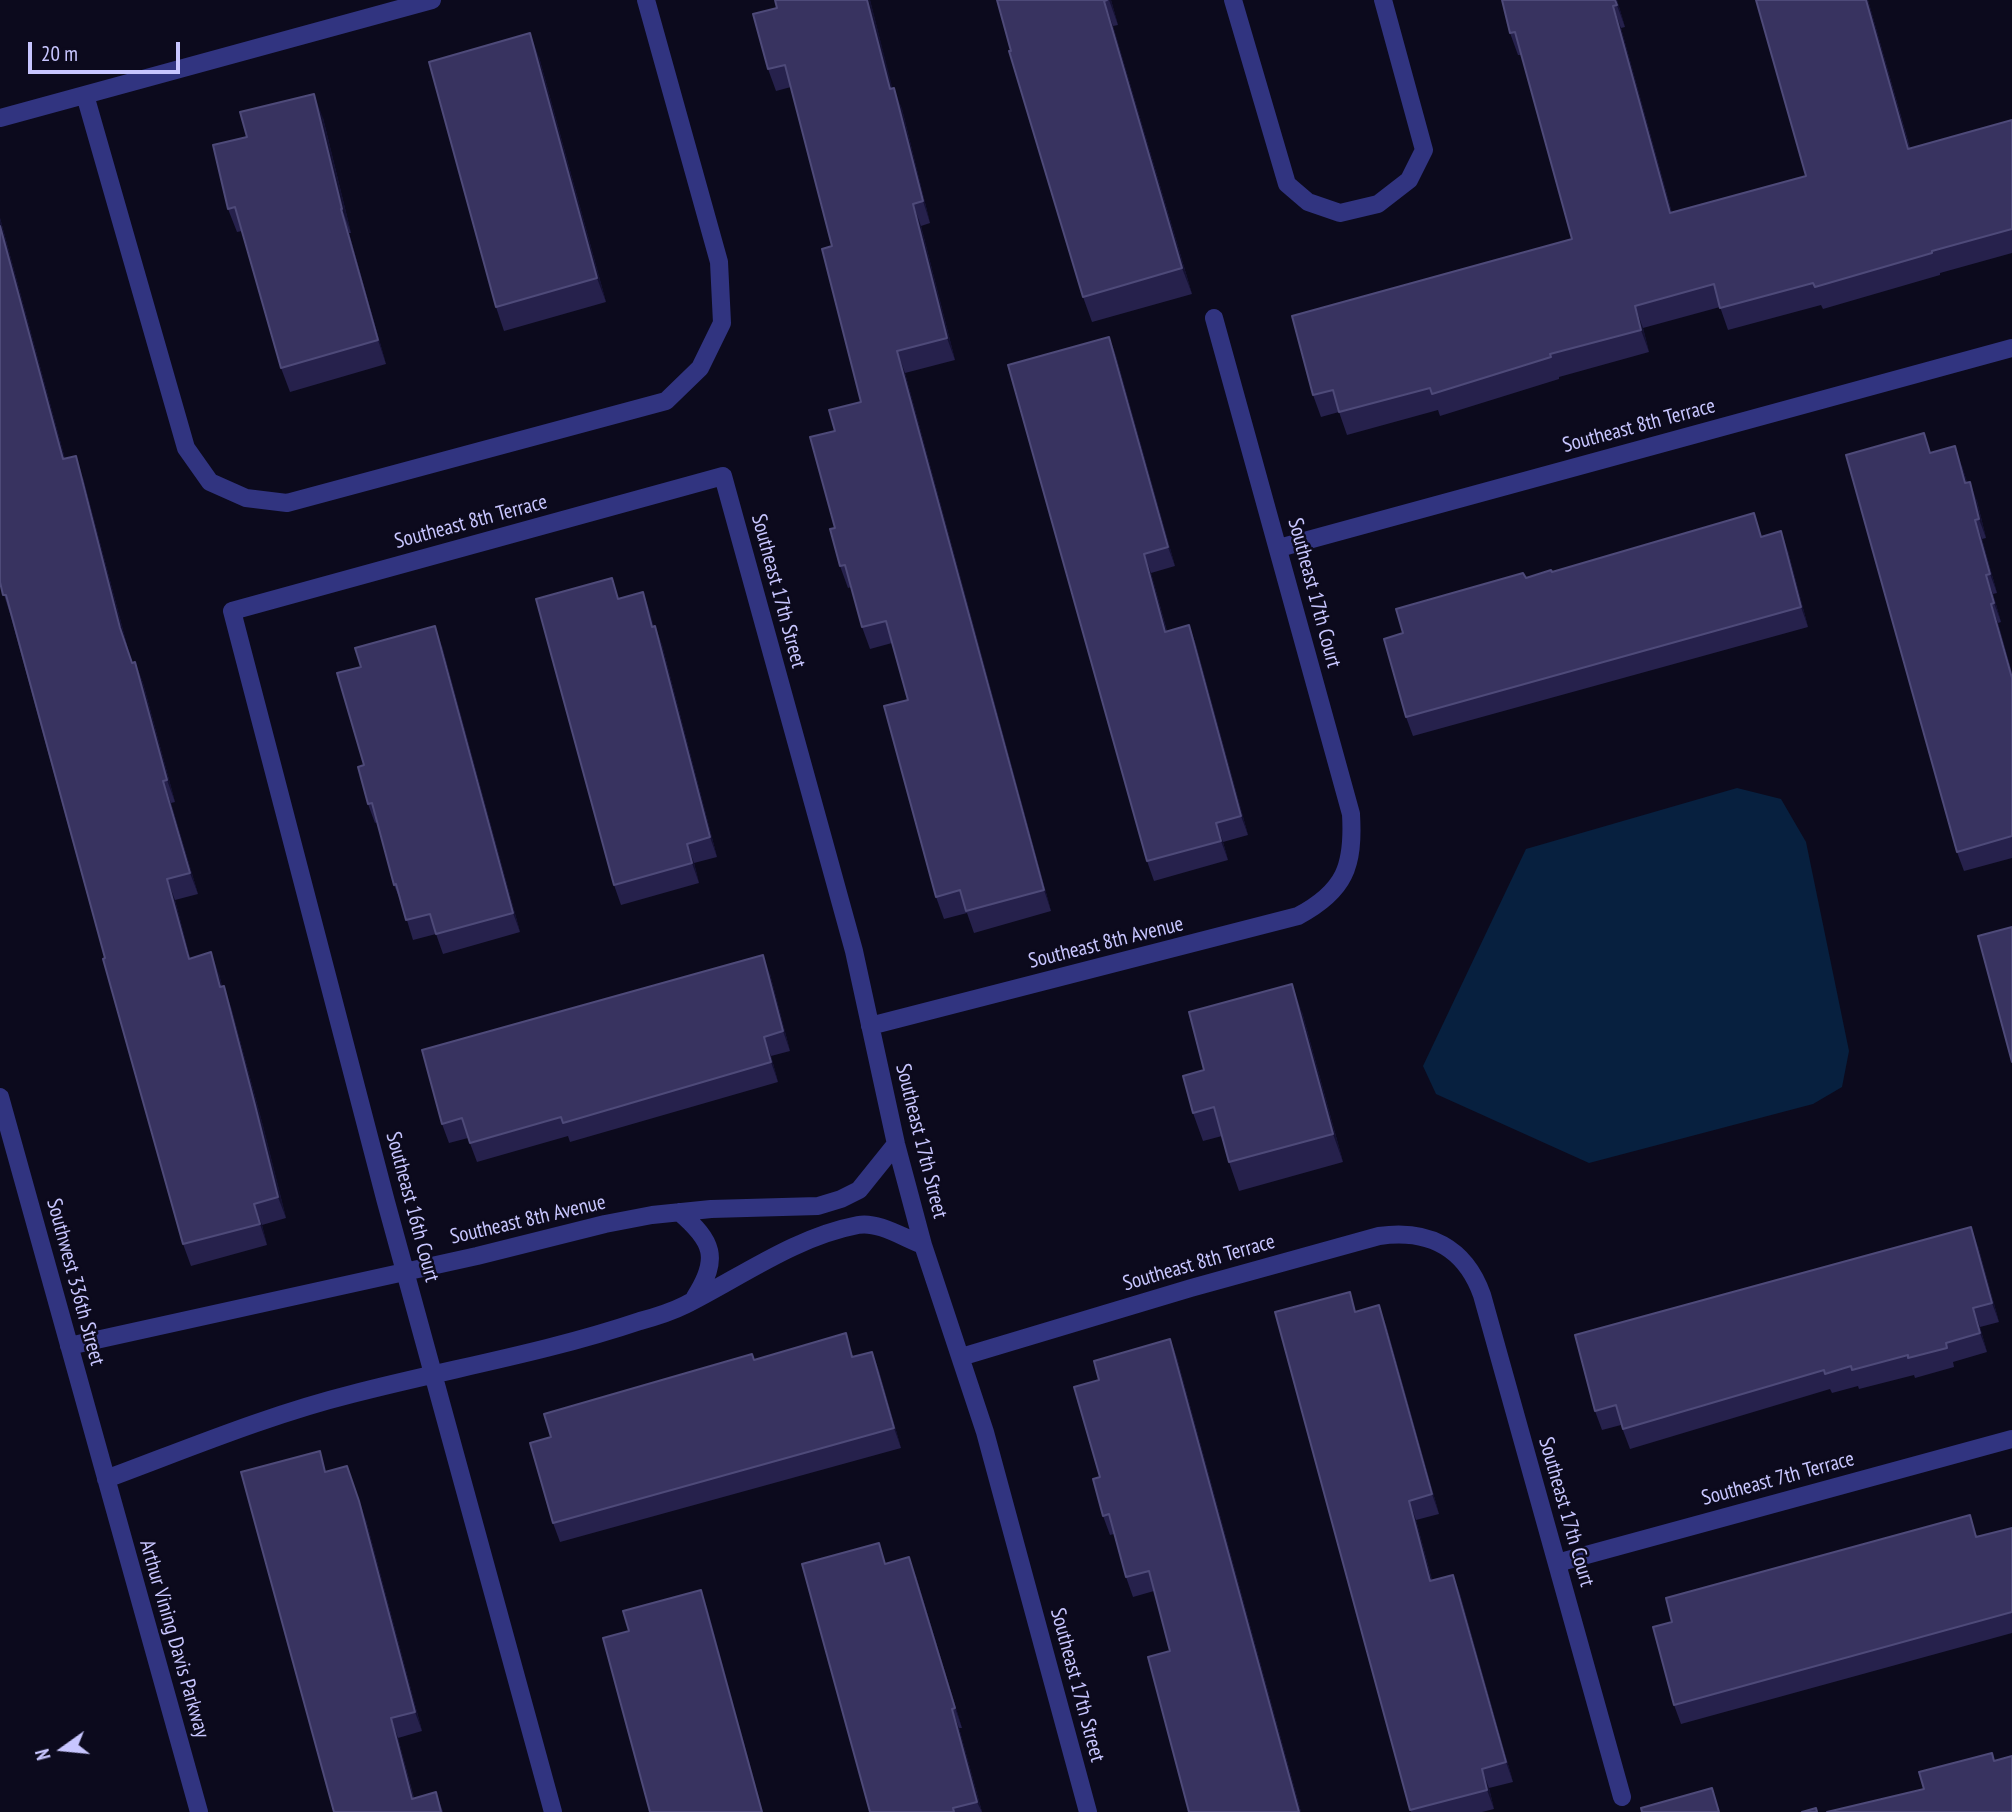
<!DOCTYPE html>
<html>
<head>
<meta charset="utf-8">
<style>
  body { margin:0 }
  #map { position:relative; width:2012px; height:1812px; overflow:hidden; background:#0c0a1d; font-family:"PT Sans Narrow",sans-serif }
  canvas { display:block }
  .north { position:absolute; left:28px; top:1714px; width:70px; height:70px; -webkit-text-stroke:5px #0c0a1d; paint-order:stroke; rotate:255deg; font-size:19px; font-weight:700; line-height:28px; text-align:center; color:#c8c6ff }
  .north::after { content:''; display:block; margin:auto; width:24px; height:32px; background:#c8c6ff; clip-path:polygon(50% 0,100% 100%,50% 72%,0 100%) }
  .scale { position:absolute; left:28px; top:42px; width:152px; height:32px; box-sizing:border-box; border:4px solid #c8c6ff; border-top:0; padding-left:9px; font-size:21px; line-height:24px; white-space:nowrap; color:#c8c6ff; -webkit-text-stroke:5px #0c0a1d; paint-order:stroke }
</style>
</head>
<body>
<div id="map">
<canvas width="2012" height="1812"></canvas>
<div class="north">N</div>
<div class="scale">20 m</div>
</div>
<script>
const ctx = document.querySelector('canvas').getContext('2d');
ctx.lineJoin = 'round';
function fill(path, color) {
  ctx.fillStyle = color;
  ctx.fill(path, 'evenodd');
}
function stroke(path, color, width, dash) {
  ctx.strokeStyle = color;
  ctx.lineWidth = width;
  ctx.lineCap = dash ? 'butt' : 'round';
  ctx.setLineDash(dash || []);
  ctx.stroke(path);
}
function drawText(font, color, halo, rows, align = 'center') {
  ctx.font = font + ' "PT Sans Narrow",sans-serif';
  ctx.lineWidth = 5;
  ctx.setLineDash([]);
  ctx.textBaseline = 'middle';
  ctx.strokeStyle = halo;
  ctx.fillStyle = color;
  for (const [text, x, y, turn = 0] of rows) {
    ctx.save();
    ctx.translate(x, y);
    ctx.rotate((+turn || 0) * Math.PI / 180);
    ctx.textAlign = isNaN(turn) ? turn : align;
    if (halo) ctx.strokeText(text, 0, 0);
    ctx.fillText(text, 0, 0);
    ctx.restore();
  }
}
const water = new Path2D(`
  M1737,788L1781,799L1806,842L1849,1051L1842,1087L1813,1104L1589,1163L1436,1094L1423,1066L1526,849Z`);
const street = new Path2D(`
  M1233,0L1287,184L1308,202L1340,213L1378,204L1409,180L1424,150L1383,0
  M85,95L186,448L210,482L246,498L287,503L666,401L700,368L722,323L719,262L646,0
  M0,118L432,0
  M1279,548L2012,348
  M870,1026L1298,916C1345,891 1354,866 1351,814L1214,318
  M0,1097L199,1812
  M679,1212C713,1241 720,1258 695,1297
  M69,1346L477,1256L605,1224L652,1215L711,1209L818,1206L841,1199L859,1190L896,1144
  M961,1357L1191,1288L1379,1236C1428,1229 1465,1247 1482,1295L1622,1797
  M106,1479C187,1449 268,1415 352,1394C448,1369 545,1353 640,1321C655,1317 671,1312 685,1305C741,1277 795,1237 858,1225C878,1221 904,1238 923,1245
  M1557,1563L2012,1439
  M553,1812L386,1202L232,611L723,476L854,951L896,1144L923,1245L985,1432L1088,1812`);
const wall = new Path2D(`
  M775,0H870L892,88L902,109L930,223L921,226L955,360L905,373L1051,911L974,933L967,913L944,919L936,897L908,700L892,643L870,649L862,627L851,587L848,588L840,566L835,528V431L861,402L832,246L791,87L776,91L768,69L777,8Z
  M997,0H1111L1118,25L1113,26L1192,294L1092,322L1083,297Z
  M1617,0L1625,27L1621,28L1672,213L1806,176L1756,0H1868L1910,148L2012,120V253L1940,273V275L1823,309L1821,305L1728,330L1720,307L1643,328L1649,352L1559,377V379L1440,416L1438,410L1347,435L1339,412L1321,417L1313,395L1572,239L1521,55H1518L1510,33Z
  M539,57L606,302L504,331L496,307Z
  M323,118L351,233H349L386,364L290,392L281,368L242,231L237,232L228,209Z
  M0,218L65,459L83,478L128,649L132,662H135L143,683L175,802L171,803L198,894L175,900L190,958L219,974L222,986L231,1007L263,1126L286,1218L262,1225L267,1245L191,1266L183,1244L11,617L0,582Z
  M1109,337L1116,356L1175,566L1151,573L1167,631L1189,625L1196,645L1248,835L1223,842L1228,860L1154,881L1147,861Z
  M1931,453L1962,466L1967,482L1977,501L1986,538L1982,539L1997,593L1993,594L2001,622L1998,623L2012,673V858L1964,871L1957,852Z
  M1762,537L1788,551L1808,627L1413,736L1406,717L1403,633L1552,572Z
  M643,592L654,627L655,626L662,645L717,857L694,863L699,883L621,905L614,885L619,598Z
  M442,646L520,932L443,954L436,934L413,940L402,904L394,885L377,822L375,823L368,804L364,765Z
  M770,974L790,1051L771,1056L778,1082L570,1142L568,1136L477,1162L468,1138L449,1143L442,1124Z
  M1302,1012L1343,1162L1239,1191L1229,1162L1222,1136L1203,1141L1193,1113L1204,1070Z
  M1978,1246L1999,1322L1980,1327L1987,1352L1953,1362L1954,1367L1915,1378L1914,1375L1859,1389L1858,1386L1832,1393L1830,1389L1630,1449L1621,1425L1602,1430L1595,1411Z
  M1357,1311L1386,1325L1439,1514L1416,1520L1432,1580L1453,1575L1460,1594L1513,1782L1489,1788L1494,1809L1482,1812H1411L1410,1810Z
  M1170,1339L1177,1358L1301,1812H1189L1170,1651L1154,1591L1133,1597L1126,1577L1114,1534L1110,1535L1103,1516L1100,1477L1099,1380Z
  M872,1352L879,1371L901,1448L560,1542L553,1523L551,1437L754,1359L854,1357Z
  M327,1471L366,1520L422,1731L398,1738L414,1798L436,1792L443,1812H334Z
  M2012,1528V1633L1681,1724L1674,1705L1978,1537Z
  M887,1563L916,1576L962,1728H959L982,1812H870Z`);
const shadedWall = new Path2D(`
  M867,0H870L898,110L890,89Z
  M1109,0H1111L1118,25Z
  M1615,0H1617L1625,27Z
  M1866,0H1868L1916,171L1908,149Z
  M1104,1L1113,26L1192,294L1182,268Z
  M1613,6L1621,28L1678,236L1670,213Z
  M530,33L539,57L606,302L597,278Z
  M894,88L902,109L930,223L923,201Z
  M314,94L323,118L351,233L342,209Z
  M913,204L921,226L955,360L947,338Z
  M341,209L349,233L386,364L378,340Z
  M0,218L71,481L63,459L0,226Z
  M1635,306L1643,328L1649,352L1641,330Z
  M1109,337L1116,356L1175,566L1168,547Z
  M897,351L905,373L1051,911L1044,890Z
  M1955,446L1962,466L1973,502L1965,483Z
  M76,456L83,478L128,649L140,684L120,628Z
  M1970,482L1977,501L1986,538L1979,519Z
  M1975,520L1982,539L1997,593L1990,574Z
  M1781,531L1788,551L1808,627L1801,607Z
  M1144,554L1151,573L1172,651L1165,632Z
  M1986,575L1993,594L2001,622L1994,603Z
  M643,592L650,611L659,647L652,627Z
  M1991,604L1998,623L2012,673V678Z
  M1189,625L1196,645L1248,835L1241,816Z
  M435,626L442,646L520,932L513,913Z
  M655,626L662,645L717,857L710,837Z
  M135,662L143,683L175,802L167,780Z
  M163,781L171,803L198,894L190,873Z
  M1216,823L1223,842L1228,860L1221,841Z
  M687,844L694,863L699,883L692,863Z
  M167,879L175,900L196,980L189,959Z
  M211,952L219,974L228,1008L220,987Z
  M763,955L770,974L790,1051L783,1031Z
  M1292,984L1302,1012L1343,1162L1333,1134Z
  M224,986L231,1007L263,1126L286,1218L278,1197Z
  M764,1037L771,1056L778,1082L771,1062Z
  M254,1204L262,1225L267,1245L260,1224Z
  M1971,1227L1978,1246L1999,1322L1992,1303Z
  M1379,1305L1386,1325L1439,1514L1432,1494Z
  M1973,1308L1980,1327L1987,1352L1980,1333Z
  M1170,1339L1177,1358L1301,1812H1299Z
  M872,1352L879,1371L901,1448L894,1428Z
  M347,1466L366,1520L422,1731L415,1712Z
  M1409,1501L1416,1520L1437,1600L1430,1581Z
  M909,1557L916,1576L962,1728L955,1708Z
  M1453,1575L1460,1594L1513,1782L1506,1762Z
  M701,1590L708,1610L763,1812H762Z
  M952,1709L959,1728L982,1812L977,1802Z
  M391,1718L398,1738L417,1812L412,1799Z
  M1482,1769L1489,1788L1494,1809L1487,1790Z`);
const building = new Path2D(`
  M775,0H867L890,89L894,88L923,201L913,204L947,338L897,351L1044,890L966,911L960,890L936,897L884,706L908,700L886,621L862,627L845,565L840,566L830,529L835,528L810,437L835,431L829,410L861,402L822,249L832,246L785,65L768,69L753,14L777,8Z
  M997,0H1107L1104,1L1182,268L1083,297L1009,51H1011Z
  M1502,0H1615L1617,5L1613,6L1670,213L1806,176L1756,0H1866L1908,149L2012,120V229L1932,251V253L1815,287L1813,283L1720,308L1714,284L1635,306L1641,330L1550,354L1551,357L1432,394L1430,388L1339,412L1333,390L1313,395L1292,316L1572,239L1515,32L1510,33Z
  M530,33L597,278L496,307L429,62Z
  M314,94L342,209H341L378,340L281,368L235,207L228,209L213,145L247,137L240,112Z
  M0,226L63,459L76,456L120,628L132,663L135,662L167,780L163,781L190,873L167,879L189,959L211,952L220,987L224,986L255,1105L278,1197L254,1204L260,1224L183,1244L103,959L105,958L6,595H3L0,582Z
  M1109,337L1168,547L1144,554L1165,632L1189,625L1241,816L1216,823L1221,841L1147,861L1008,365Z
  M1924,433L1930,453L1955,446L1965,483L1970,482L1979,519L1975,520L1990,574L1986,575L1994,603L1991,604L2012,678V836L1957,852L1846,455Z
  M1754,513L1761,537L1781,531L1801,607L1406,717L1384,639L1403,633L1396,609L1523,573L1526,578L1551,570L1552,572Z
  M612,578L618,599L643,592L652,627L655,626L710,837L687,844L692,863L614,885L536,599Z
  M435,626L513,913L436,934L430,914L406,920L396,884L394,885L372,803L368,804L358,767L364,765L337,673L361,667L355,648Z
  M2012,927V1062L1978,936Z
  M763,955L783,1031L764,1037L771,1062L563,1123L561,1117L470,1143L462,1118L442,1124L422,1050Z
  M1292,984L1333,1134L1229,1162L1214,1107L1193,1113L1183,1076L1204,1070L1189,1012Z
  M1971,1227L1992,1303L1973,1308L1980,1333L1946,1343L1947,1348L1908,1358V1355L1852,1370L1851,1366L1825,1374L1824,1370L1623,1429L1616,1405L1595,1411L1575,1335Z
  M1350,1292L1355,1312L1379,1305L1432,1494L1409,1501L1430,1581L1453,1575L1506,1762L1482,1769L1487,1790L1410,1810L1275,1312Z
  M846,1333L852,1357L872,1352L894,1428L553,1523L530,1443L551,1437L544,1414L752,1354L754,1360Z
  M1170,1339L1299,1812H1189L1148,1657L1170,1651L1149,1571L1126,1577L1109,1514L1103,1516L1093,1479L1100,1477L1074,1387L1099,1380L1094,1361Z
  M320,1451L325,1472L347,1466L359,1501L415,1712L391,1718L412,1799L436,1792L441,1812H334L241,1472Z
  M1970,1515L1976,1537L2012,1528V1612L1674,1705L1653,1627L1672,1622L1666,1598Z
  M879,1543L885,1564L909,1557L955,1708L952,1709L977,1802L953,1808L954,1812H870L802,1564Z
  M701,1590L762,1812H650L603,1638L629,1631L623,1611Z
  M1992,1753L1994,1761L2012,1756V1812H1827L1924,1789L1919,1772Z
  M1712,1788L1719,1812H1642L1641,1808Z
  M1816,1808L1817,1812H1802Z`);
const streetNames = [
  ["Southeast 8th Terrace",1639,426,-15],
  ["Southeast 8th Terrace",471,522,-15],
  ["Southeast 17th Street",778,591,75],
  ["Southeast 17th Court",1314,593,75],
  ["Southeast 8th Avenue",1106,943,-14],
  ["Southeast 17th Street",921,1141,76],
  ["Southeast 16th Court",412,1207,75],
  ["Southeast 8th Avenue",528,1220,-13],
  ["Southeast 8th Terrace",1199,1263,-16],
  ["Southwest 336th Street",75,1282,75],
  ["Southeast 7th Terrace",1778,1479,-15],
  ["Southeast 17th Court",1566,1512,74],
  ["Arthur Vining Davis Parkway",174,1639,74],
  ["Southeast 17th Street",1077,1685,75]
];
fill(water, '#07203f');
stroke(street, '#313480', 18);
fill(wall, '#26214c');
fill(shadedWall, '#141131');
fill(building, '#383360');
stroke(building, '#4e4a79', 2);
drawText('21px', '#c8c6ff', '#0c0a1d', streetNames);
</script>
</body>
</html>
